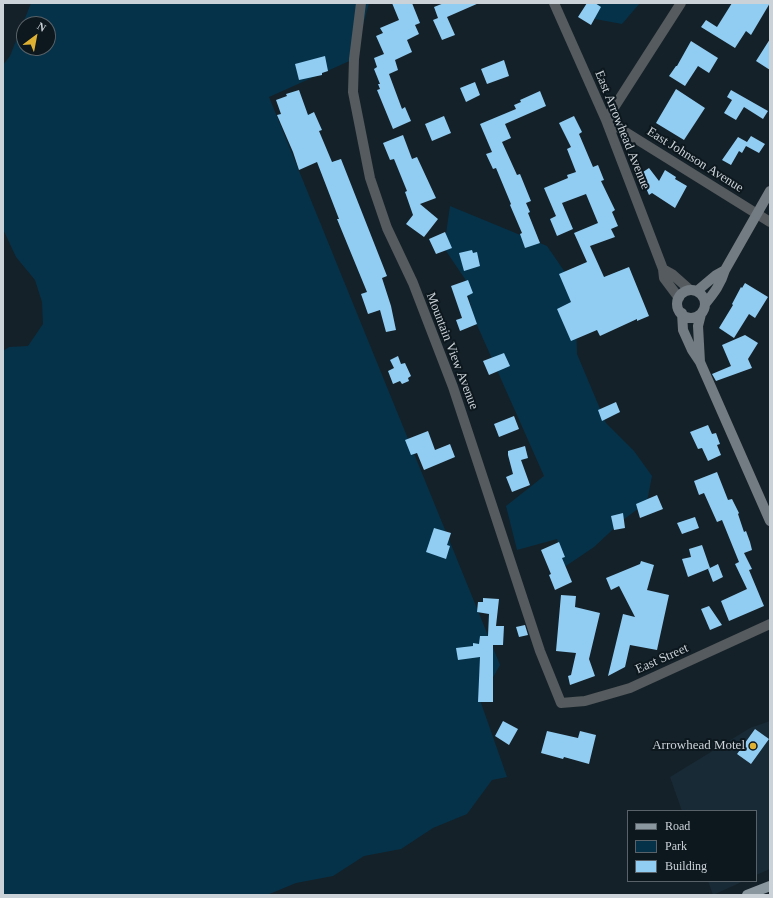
<!DOCTYPE html>
<html>
<head>
<meta charset="utf-8">
<style>
  body { margin:0 }
  #map { position:relative; width:773px; height:898px; overflow:hidden; background:#152128; font-family:Georgia,serif }
  canvas { display:block }
  .frame { position:absolute; inset:0; border:4px solid #ccd3d8; pointer-events:none }
  .legend { position:absolute; left:627px; top:810px; width:130px; height:72px; box-sizing:border-box; background:#0c171e; border:1px solid #596268; margin:0; padding:5px 7px; list-style:none; font-size:12px; color:#ccd3d8 }
  .legend li { display:flex; align-items:center; gap:8px; height:20px }
  .legend b { width:20px; border:1px solid #596268 }
  .north { position:absolute; left:16px; top:16px; width:40px; height:40px; box-sizing:border-box; background:#0c171e; border:1px solid #596268; border-radius:50%; rotate:32deg; font-size:11px; font-weight:700; line-height:16px; text-align:center; color:#ccd3d8 }
  .north::after { content:''; display:block; margin:auto; width:14px; height:18px; background:#deb133; clip-path:polygon(50% 0,100% 100%,50% 72%,0 100%) }
</style>
</head>
<body>
<div id="map">
<canvas width="773" height="898"></canvas>
<div class="frame"></div>
<ul class="legend">
<li><b style="height:5px;background:#8b979f"></b>Road</li>
<li><b style="height:11px;background:#053249"></b>Park</li>
<li><b style="height:11px;background:#91cdf3"></b>Building</li>
</ul>
<div class="north">N</div>
</div>
<script>
const ctx = document.querySelector('canvas').getContext('2d');
ctx.lineJoin = 'round';
function fill(path, color) {
  ctx.fillStyle = color;
  ctx.fill(path, 'evenodd');
}
function stroke(path, color, width, dash) {
  ctx.strokeStyle = color;
  ctx.lineWidth = width;
  ctx.lineCap = dash ? 'butt' : 'round';
  ctx.setLineDash(dash || []);
  ctx.stroke(path);
}
function drawText(font, color, halo, rows, align = 'center') {
  ctx.font = font + ' Georgia,serif';
  ctx.lineWidth = 4;
  ctx.setLineDash([]);
  ctx.textBaseline = 'middle';
  ctx.strokeStyle = halo;
  ctx.fillStyle = color;
  for (const [text, x, y, turn = 0] of rows) {
    ctx.save();
    ctx.translate(x, y);
    ctx.rotate((+turn || 0) * Math.PI / 180);
    ctx.textAlign = isNaN(turn) ? turn : align;
    if (halo) ctx.strokeText(text, 0, 0);
    ctx.fillText(text, 0, 0);
    ctx.restore();
  }
}
const built = new Path2D(`
  M770,721V869L756,875V811H682L670,777L750,728Z
  M708,881H744L713,895Z`);
const green = new Path2D(`
  M31,3H369L354,59L269,97L500,665L480,700L507,777L492,780L467,814L433,828L401,849L364,856L333,876L296,883L267,895H3V351L9,347L28,346L43,324L42,302L35,280L16,257L3,229V65L10,56ZM24,24H48V48H24Z
  M589,3H640L622,24L595,19Z
  M450,206L547,246L569,278L576,315L577,354L606,423L634,451L652,476L647,502L623,520L594,547L563,568L557,539L517,550L506,506L544,476L473,316L465,279L444,248Z`);
const building = new Path2D(`
  M392,3H412L420,23L415,25L419,34L407,40L412,52L395,60L398,70L389,74L402,109L405,107L411,121L393,129L377,90L380,89L378,84H380L374,69L377,67L374,58L384,54L376,36L383,33L380,28L399,20Z
  M444,3H479L447,17L455,35L442,40L433,20L438,18L434,7Z
  M587,3H595L601,7L591,25L578,17Z
  M732,3H770L751,35L746,31L735,48L701,27L706,20L717,27Z
  M770,39V70L756,61Z
  M691,41L718,58L709,73L698,66L685,86L669,76L676,66H677Z
  M325,56L328,71L322,73V75L299,80L295,64Z
  M504,60L509,76L487,84L481,69Z
  M475,82L480,95L466,102L460,88Z
  M676,89L705,108L684,140L656,123Z
  M299,90L308,115L314,112L322,130L319,131L332,162L341,159L387,276L382,278L391,306L396,330L386,332L380,310L368,314L361,294L367,292L337,219H339L317,162L299,170L293,152L277,115L281,114L276,100L287,96L286,94Z
  M731,90L768,111L763,119L744,107L736,120L724,113L732,100L727,97Z
  M540,91L546,106L505,124L511,138L502,142L517,175L520,174L531,201L526,203L530,212L528,213L540,243L525,248L520,234L522,233L510,205L511,204L496,168L493,169L486,154L492,152L480,124L516,109L514,105L521,102L520,100Z
  M444,116L451,133L432,141L425,124Z
  M574,116L582,132L579,134L593,167L598,165L604,180L601,181L615,210L612,212L618,226L611,229L615,237L590,246L604,277L629,267L649,316L637,321V319L600,336L597,330L571,341L557,309L571,302L559,274L587,262L574,233L598,223L586,194L562,203L573,229L557,236L550,219L556,216L544,188L568,178L567,175L576,172L567,149L571,147L559,123Z
  M403,135L412,159L417,157L436,198L420,204L438,219L424,237L406,224L413,215L405,192L407,191L394,159L390,160L383,143Z
  M751,136L765,144L759,153L746,146L742,153L739,151L731,165L722,160L738,137L747,142Z
  M649,168L659,181L665,170L676,177L675,179L687,186L675,208L652,193L649,195L640,174Z
  M445,232L452,248L436,254L429,239Z
  M472,250L473,253L477,252L480,266L464,271L459,253Z
  M468,280L473,293L467,296L477,324L460,331L456,320L462,318L451,286Z
  M745,283L768,297L755,318L749,314L734,338L719,328L733,305L732,304L741,287L742,288Z
  M745,335L758,343L748,359L752,368L716,381L712,374L731,366L722,345Z
  M504,353L510,366L489,375L483,361Z
  M398,356L401,364L405,363L411,376L408,378L409,381L402,384L400,381L393,384L388,371L394,368L390,360Z
  M616,402L620,412L602,421L598,410Z
  M514,416L519,429L499,437L494,424Z
  M708,425L712,434L716,433L720,444L717,445L721,455L708,461L702,448L698,449L690,432Z
  M428,431L435,450L450,444L455,457L424,470L417,453L411,455L405,440Z
  M525,446L528,458L521,460L530,485L512,492L506,477L513,474L508,455V451Z
  M717,472L728,500L732,499L739,513L738,514L744,532L746,531L750,542L752,550L744,553L752,569L749,570L764,606L729,621L721,601L747,589L735,564L739,562L722,520L717,522L704,493L699,495L694,481Z
  M657,495L663,509L640,518L636,504Z
  M623,513L625,528L614,530L611,516Z
  M695,517L699,528L682,534L677,523Z
  M434,528L451,533L447,545L450,546L446,559L426,552Z
  M559,542L565,557L562,558L572,582L555,590L549,575L551,574L541,550Z
  M702,545L710,568L688,577L682,559L691,557L689,549Z
  M641,561L654,565L647,590L669,595L657,650L630,645L625,667L608,676L623,614L635,617L619,586L611,590L606,578L640,564Z
  M718,564L723,577L713,582L708,569Z
  M561,595L576,596L575,607L600,613L589,659L595,676L570,685L568,676L571,675L576,653L556,651Z
  M483,598L499,599L496,626H504L503,645H493V702H478L480,657L458,660L456,648L473,646V643L479,644L480,636H488L489,614L477,612L478,602H483Z
  M709,606L722,625L710,630L701,609Z
  M525,625L528,635L519,637L516,627Z
  M503,721L518,729L509,745L495,736Z
  M755,729L769,739L751,764L737,754Z
  M547,731L578,738L580,731L596,735L589,764L564,757L563,759L541,753Z`);
const street = new Path2D(`
  M361,3L354,59L353,92L370,178L387,228L413,283L453,387L540,651L561,703L585,701L630,688L770,624
  M554,3L606,120L663,269L664,278L679,298
  M606,120L770,222
  M606,120L681,3
  M663,269L672,274L690,290`);
const secondary = new Path2D(`
  M677 304a14 14 0 1 1 28 0a14 14 0 1 1-28 0Z
  M697,291L716,275L725,270
  M705,304C714,293 721,284 725,270L770,191
  M682,313L683,330L692,350L700,362L770,521
  M700,362L698,326L701,314`);
const primary = new Path2D(`
  M747,895L770,886`);
const markers = [
  [753,746,4,"#deb133"]
];
const streetNames = [
  ["East Arrowhead Avenue",622,130,68],
  ["East Johnson Avenue",695,160,32],
  ["Mountain View Avenue",452,351,69],
  ["East Street",662,659,-24]
];
const poiNames = [
  ["Arrowhead Motel",745,746]
];
fill(built, '#182a35');
fill(green, '#053249');
fill(building, '#91cdf3');
stroke(street, '#555b5e', 10);
stroke(secondary, '#737c83', 10);
stroke(primary, '#8b979f', 10);
for (const [x, y, r, color] of markers) {
  const dot = new Path2D();
  dot.arc(x, y, r, 0, 2 * Math.PI);
  ctx.fillStyle = color;
  ctx.fill(dot);
  stroke(dot, '#0c171e', 1.5);
}
drawText('13px', '#ccd3d8', '#0c171e', streetNames);
drawText('13px', '#ccd3d8', '#0c171e', poiNames, 'right');
</script>
</body>
</html>
